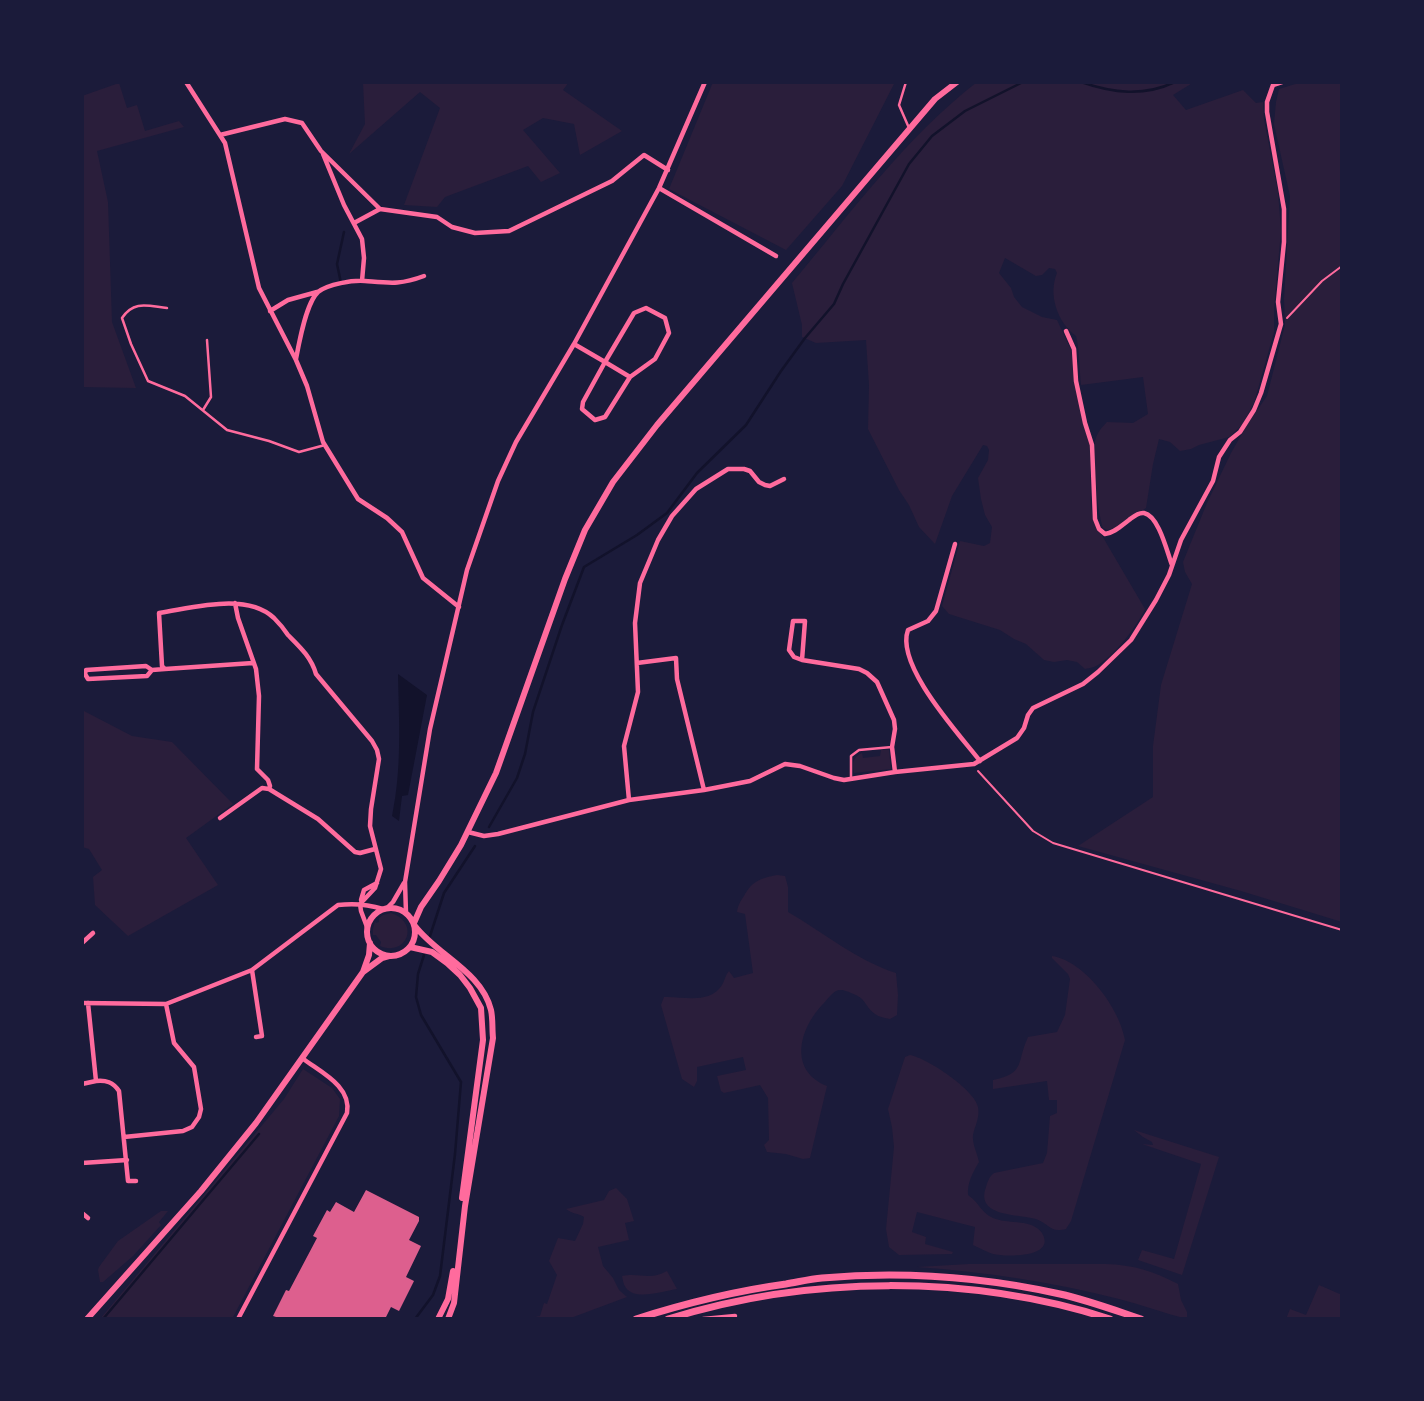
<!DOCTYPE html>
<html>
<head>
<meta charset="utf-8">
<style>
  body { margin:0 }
  #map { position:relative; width:1424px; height:1401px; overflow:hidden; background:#1b1b3a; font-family:Lato,sans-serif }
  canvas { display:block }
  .frame { position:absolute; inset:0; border:84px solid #1b1b3a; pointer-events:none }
</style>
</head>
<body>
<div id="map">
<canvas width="1424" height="1401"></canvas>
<div class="frame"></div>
</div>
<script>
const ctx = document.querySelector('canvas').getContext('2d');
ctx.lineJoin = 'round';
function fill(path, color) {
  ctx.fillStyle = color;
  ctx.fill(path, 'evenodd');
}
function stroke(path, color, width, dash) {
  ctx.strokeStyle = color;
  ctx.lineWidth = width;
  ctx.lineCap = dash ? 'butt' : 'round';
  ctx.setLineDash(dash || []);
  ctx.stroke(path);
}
const green = new Path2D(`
  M363,82H569L563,90L622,131L580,155L574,124L543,118L523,130L560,173L541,182L528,166L445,197L437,207L404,205L440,108L420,92L349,154L365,124Z
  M713,82L776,83L895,82L842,186L786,250L669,189Z
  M977,82H1194L1173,95L1186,110L1243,90L1256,103L1263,102L1264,119L1278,192L1281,231L1274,309V332L1254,403L1242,425L1229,437L1199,445L1191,449L1180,451L1170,442L1159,439L1153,464L1146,508L1115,528L1107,530L1103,528C1097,511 1093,459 1095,441C1097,433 1101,428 1107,422L1133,423L1148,414L1143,377L1081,385C1079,368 1080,352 1076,336C1057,322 1048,294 1057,273L1055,269L1049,268L1042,275L1036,276L1005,258L999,273L1011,288L1014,297L1022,307L1042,317L1057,320L1071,350L1082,420L1090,445L1091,507L1094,522L1145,609C1137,626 1117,652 1101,663C1096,667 1090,668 1085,669L1077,662L1067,660L1054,662L1044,660L1026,644L1014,639L1000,630L949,614L942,606L960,541L984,546L990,543L992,527L985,515L981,499L978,478L988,460L989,450L987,446L983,445L952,496L935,544L919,527L909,505L899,490L868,429L869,385L866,340L816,343L802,337V325L792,283C850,214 905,138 977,82Z
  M1302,82H1342V922L1241,891L1078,846L1153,797V746L1161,685L1192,584L1185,572L1183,562L1207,503L1231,453L1247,425L1267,396L1285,325L1284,299L1290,196L1274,124L1276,102L1279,89Z
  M119,83L127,108L137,105L145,131L179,121L184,127L97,151L108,202L112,322L136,388L82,387V96Z
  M82,710L132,736L172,742L233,804L186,838L218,885L128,936L95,905L93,877L102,870L89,849L82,847Z
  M881,750H889L891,769L854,773C852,763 853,757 862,753L863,758L880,756Z
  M777,875L785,876L788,887V912C824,933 856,960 896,973L898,995L897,1015L890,1019C885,1018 879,1017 875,1014C863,1005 868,999 851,993C849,992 844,990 841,990C833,990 829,998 824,1003C800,1027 787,1070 827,1086L810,1158L803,1159L786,1154L767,1152L764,1145L769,1140L768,1098L760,1085L724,1093L721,1091L717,1076L746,1070L743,1057L697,1067V1081L694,1087L682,1079L661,1005L664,997C683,996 709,1005 722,985C725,980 725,976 729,971L734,978L753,973L745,914L737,912C738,905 740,902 744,896C752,881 761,878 777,875Z
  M391,913C421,923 406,957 380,946L381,942L376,935H373V929L375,921L376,923L379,922V918L383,915Z
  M1052,956C1085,961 1120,1009 1125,1040L1071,1221L1066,1229C1049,1233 1050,1224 1036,1219C1018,1214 975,1217 986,1187C988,1181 989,1177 994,1173L1043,1163L1047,1153L1050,1116L1057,1113V1100H1049L1047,1081L993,1089V1080C1026,1073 1016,1063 1028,1037L1057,1032L1065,1015L1070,979L1068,974L1052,958Z
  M910,1055C927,1058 975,1090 978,1107C980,1118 975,1125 973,1135C972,1143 977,1153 979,1162C973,1172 967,1183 968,1195C979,1202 982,1215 996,1219C1010,1224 1032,1219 1042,1233C1057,1258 1005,1257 993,1254C987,1252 980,1248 973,1245L975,1227L917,1212L912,1232L926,1237L925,1244L953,1252L952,1254L899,1255L889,1247L886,1229L894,1147L892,1127L888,1109L905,1057Z
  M303,1069L332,1088L340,1099L339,1116L232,1319H100L284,1099Z
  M1134,1130L1219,1157L1182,1275L1138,1260L1142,1250L1174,1259L1201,1164L1142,1144L1153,1145L1152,1142L1143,1137Z
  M616,1188L627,1199L634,1221L625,1223L629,1240L598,1247L603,1266L613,1278L619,1290L627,1297L568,1319H531L530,1318L540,1316L544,1303L547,1304L557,1275L549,1261L558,1238L575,1241L583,1224L584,1217C578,1213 572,1214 566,1209L604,1200L609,1191Z
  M161,1211H168L159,1222L161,1225L133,1256L103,1282H100L98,1270L99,1267L118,1241Z
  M969,1264H1105C1134,1265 1153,1271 1178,1284L1181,1300L1187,1312V1319C1164,1313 1142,1305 1119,1299C1053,1282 985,1272 917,1267Z
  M667,1271L677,1289C663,1291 636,1301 626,1288C623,1284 623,1280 622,1276C639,1272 649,1281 667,1271Z
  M1319,1285L1342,1295V1319H1286L1290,1309L1306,1315Z`);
const water = new Path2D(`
  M398,674L427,695L408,795L402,796L399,821L392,816C402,768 399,723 398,674Z`);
const stream = new Path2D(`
  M1081,82C1113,93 1143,97 1175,82
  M341,283L337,264L344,232
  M489,827L517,778L525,754L533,712L562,625L584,567L637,535L667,513L697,473L746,425L781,371L805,338L834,304L843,284L909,164L932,136L965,111L1023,82
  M430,936L444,893L475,846
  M103,1319L259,1134
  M415,1319L433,1295L440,1276L455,1154L461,1082L421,1015L416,997L418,974L424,955`);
const building = new Path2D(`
  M366,1190L419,1217V1221L409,1240L421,1246L406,1277L414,1281L399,1311L391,1307L385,1319H374L370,1317L369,1319H275L276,1317L273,1316L286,1290L289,1291L317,1238L313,1236L327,1210L330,1212L336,1202L354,1212Z`);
const path = new Path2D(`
  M1287,318L1322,281L1342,266
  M978,771L1033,831L1053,843L1342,930`);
const service = new Path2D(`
  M906,82L899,105L909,128
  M167,308C148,306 134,300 122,318L131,344L148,381L185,396L227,430L269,441L299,452L325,445
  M203,410L211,397L207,340
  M851,779V756L859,750L892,747`);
const minor = new Path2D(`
  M186,82L225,143L259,288L296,360L307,386L323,442L358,499L387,518L402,532L423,578L459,607
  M220,135L285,119L302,123L321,151L380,209L437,217L452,227L475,233L509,231L612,181L644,155L668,170
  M323,154L344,205L362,239L364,258L362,281
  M659,188L776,256
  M354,223L380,209
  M270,311L288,300L317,292
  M1066,331L1074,349L1076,381L1085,423L1092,445L1095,519L1099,529L1105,534C1114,533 1121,526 1129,520C1133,517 1138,512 1144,513C1159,516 1167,552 1172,565
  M574,344L605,362L634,313L646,308L665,318L669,333L655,359L630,377L605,362L583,402L582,409L595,420L605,417L630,377
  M296,359C299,343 306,303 318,292C328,284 353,280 365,281C390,283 400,285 424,276
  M955,544L936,611L928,621L908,630C895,665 959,734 980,761
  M235,603L238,618L256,669L259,696L257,769L268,780L270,786L269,789
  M802,660L794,657L789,650L793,621H805L802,660L859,669L867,673L877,682L894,720L895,729L892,747L895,772
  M253,663L165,669L162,666L159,613C193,608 246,592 274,618C279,623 284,629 288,635C300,647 311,657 316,674L372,741L377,750L379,759L371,809L370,826L381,869L375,888L360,904
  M637,663L676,658L677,679L704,790
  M152,670L147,676L88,679L85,674L86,670L146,666L152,670L165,669
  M629,800L704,790L750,781L785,764L800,766L834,778L844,780L895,772L974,764L1017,738L1024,728L1028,715L1033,708L1083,684L1098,672L1131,640L1156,600L1169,575L1181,540L1213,481L1219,457L1230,440L1240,432L1254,410L1261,393L1281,324L1278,302L1284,242V209L1267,112V102L1273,85L1282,82
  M220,818L262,788L269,789L318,819L355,852L360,853L375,849
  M468,832L484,836L498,834L629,800L624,746L638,692L635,623L640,583L658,540L672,516L696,489L728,469H744L750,471L759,482L765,485L770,486L784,479
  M361,900L364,890L377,883
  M360,904L361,911L367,927
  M387,908L393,902L404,883
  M406,913L405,882L430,729L467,570L498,481L516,442L574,344L659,188L705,82
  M82,943L93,933
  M252,970L262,1036L256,1037
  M82,1003L166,1004L252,970L338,905C354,903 367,904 383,909
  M88,1003L96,1081C106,1080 113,1082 119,1091L128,1181H136
  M82,1084L96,1081
  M124,1137L183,1131L192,1127L199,1117L201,1109L194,1067L174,1043L166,1004
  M82,1163L127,1160
  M82,1213L88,1218
  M238,1319L347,1113C352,1086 320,1072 302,1058
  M703,1319L735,1316`);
const tertiary = new Path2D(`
  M367 932a24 24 0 1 1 48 0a24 24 0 1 1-48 0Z
  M414,923L421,907L439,881L461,845L496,773L565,579L585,530L613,482L657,425L935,99L957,82
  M415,926C437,955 482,972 491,1010C493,1019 492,1029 493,1038L465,1206L454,1303L448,1319
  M410,947L432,952L447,963L460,975L470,988L481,1008L483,1040L462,1198
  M363,972L369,955L370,943
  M87,1319L201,1191L256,1123L363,972L382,958L389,956
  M438,1319L448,1299L453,1271`);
const primary = new Path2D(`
  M636,1319C686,1303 735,1291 786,1284C798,1282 810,1279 822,1278C901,1271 983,1277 1060,1294C1087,1300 1114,1310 1141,1319
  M668,1319C808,1275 970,1274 1110,1319`);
fill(green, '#2a1e3b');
fill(water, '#12122b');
stroke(stream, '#12122b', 2.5);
fill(building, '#dd5f8e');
stroke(path, '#ff6b9d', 2);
stroke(service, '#ff6b9d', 2.5);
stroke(minor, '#ff6b9d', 4.5);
stroke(tertiary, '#ff6b9d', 6);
stroke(primary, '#ff6b9d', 7);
</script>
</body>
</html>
